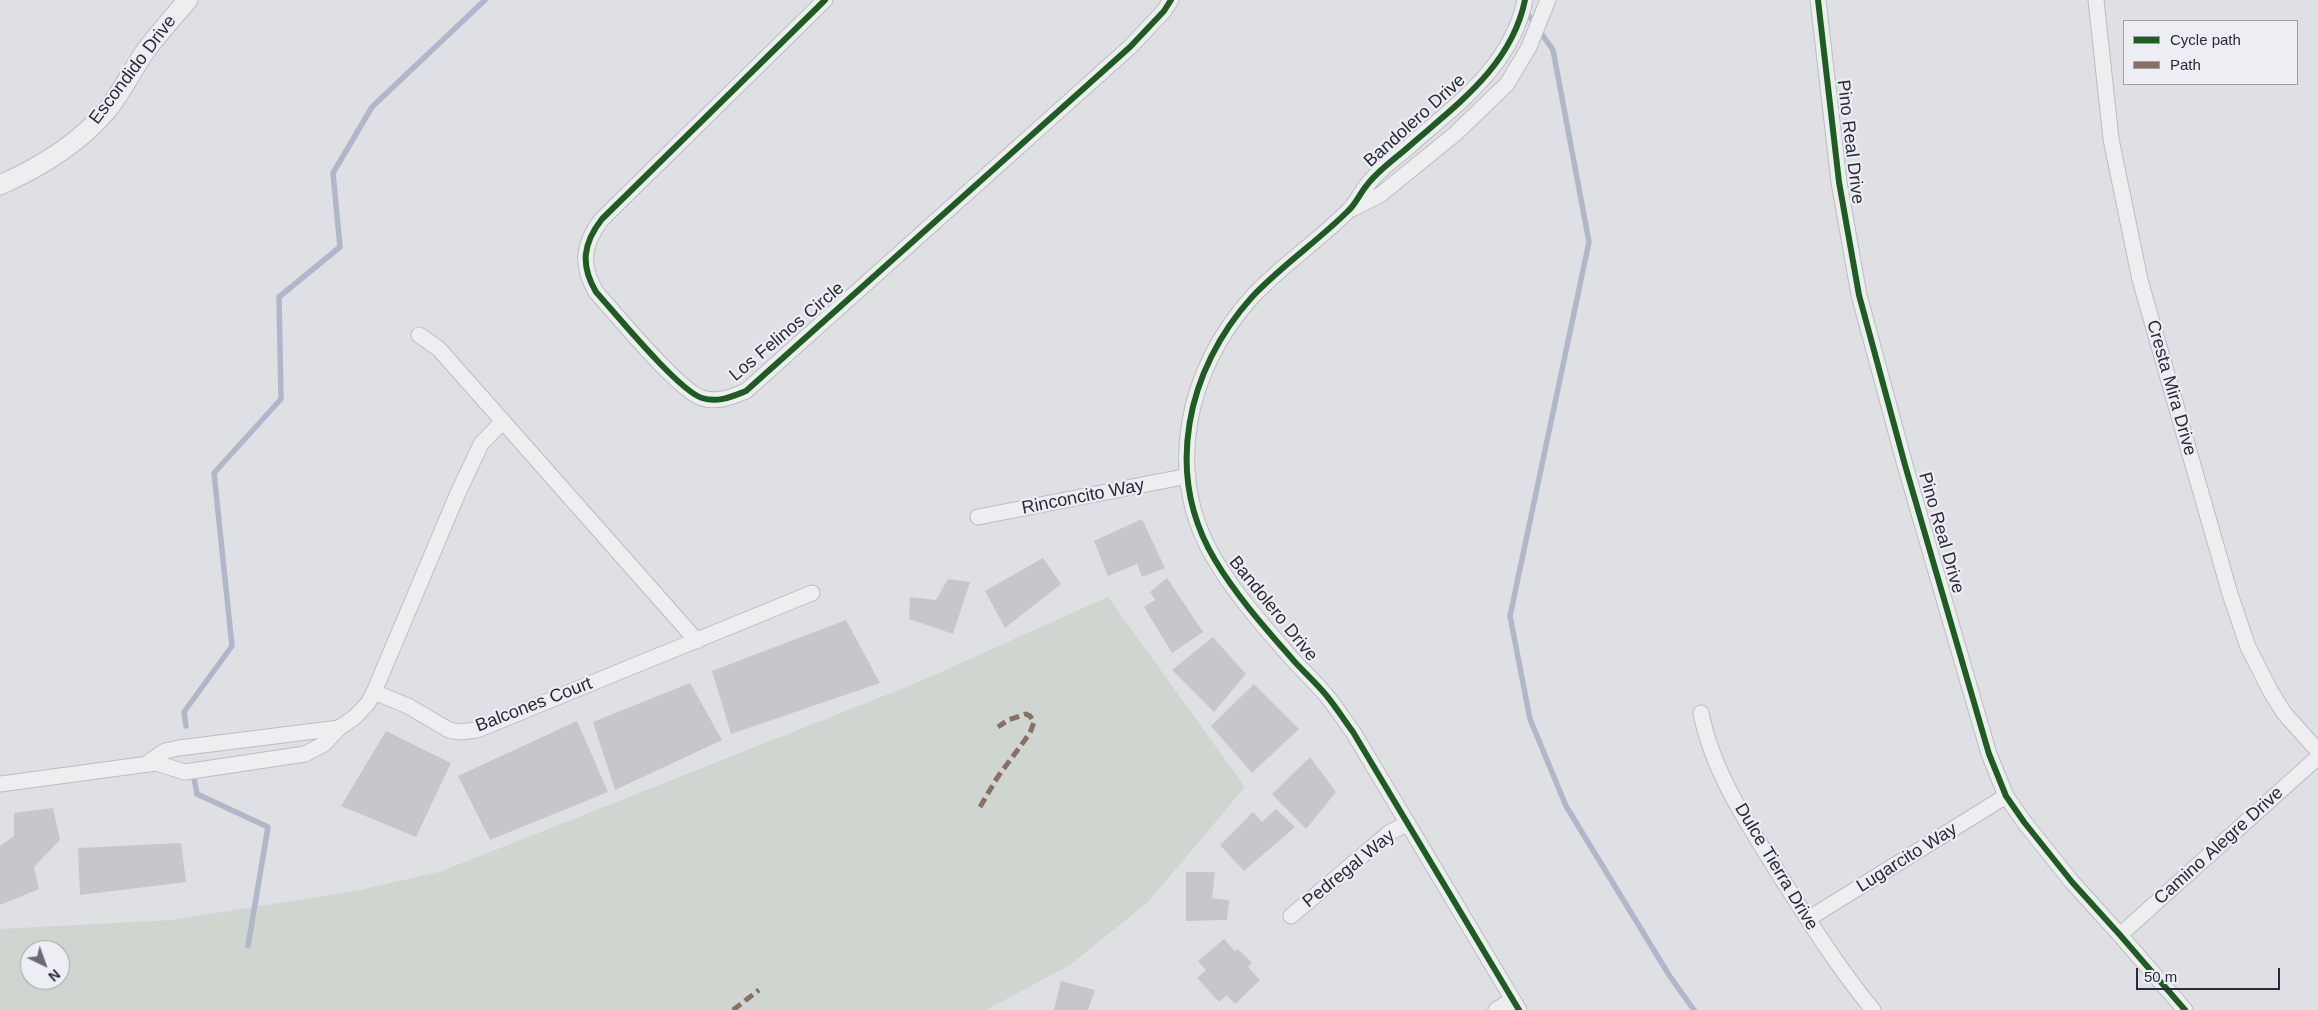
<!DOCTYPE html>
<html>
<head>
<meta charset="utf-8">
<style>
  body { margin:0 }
  #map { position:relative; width:2318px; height:1010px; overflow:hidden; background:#dfe0e3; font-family:Helvetica,sans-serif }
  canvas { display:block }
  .legend { position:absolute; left:2123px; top:20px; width:175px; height:65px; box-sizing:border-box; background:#eceef3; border:1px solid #9ea0a9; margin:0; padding:6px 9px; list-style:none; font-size:15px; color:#282b3a }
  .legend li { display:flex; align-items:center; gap:10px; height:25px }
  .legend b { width:25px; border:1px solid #9ea0a9 }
  .north { position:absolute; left:20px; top:940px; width:50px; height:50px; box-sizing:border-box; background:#eceef3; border:1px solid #9ea0a9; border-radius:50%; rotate:138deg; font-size:14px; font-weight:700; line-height:20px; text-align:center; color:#282b3a }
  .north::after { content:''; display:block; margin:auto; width:18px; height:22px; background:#686a75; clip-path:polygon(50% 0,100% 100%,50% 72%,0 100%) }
  .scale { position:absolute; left:2136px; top:968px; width:144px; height:22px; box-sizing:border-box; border:2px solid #282b3a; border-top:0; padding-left:6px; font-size:15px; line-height:18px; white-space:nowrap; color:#282b3a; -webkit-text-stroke:4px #eceef3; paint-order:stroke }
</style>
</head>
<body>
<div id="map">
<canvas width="2318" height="1010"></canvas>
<ul class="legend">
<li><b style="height:6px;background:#1b5e20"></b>Cycle path</li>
<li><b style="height:6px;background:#8d6e63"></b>Path</li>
</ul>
<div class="north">N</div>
<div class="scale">50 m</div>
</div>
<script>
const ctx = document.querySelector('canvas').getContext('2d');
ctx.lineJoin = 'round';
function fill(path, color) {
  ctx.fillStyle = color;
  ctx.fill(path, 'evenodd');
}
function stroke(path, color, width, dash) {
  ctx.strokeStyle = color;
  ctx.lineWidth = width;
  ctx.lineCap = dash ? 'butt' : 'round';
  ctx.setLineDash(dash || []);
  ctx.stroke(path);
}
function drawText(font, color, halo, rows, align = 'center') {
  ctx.font = font + ' Helvetica,sans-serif';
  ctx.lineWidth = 4.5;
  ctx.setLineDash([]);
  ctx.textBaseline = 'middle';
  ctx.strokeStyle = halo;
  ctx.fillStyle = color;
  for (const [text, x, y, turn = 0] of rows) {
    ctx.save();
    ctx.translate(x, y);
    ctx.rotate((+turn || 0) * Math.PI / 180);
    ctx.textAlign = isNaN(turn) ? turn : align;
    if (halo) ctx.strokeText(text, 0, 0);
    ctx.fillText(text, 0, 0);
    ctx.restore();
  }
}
const green = new Path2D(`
  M1108,597L1245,787L1148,902L1070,965L986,1010H0V929L172,920L360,890L442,871L914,684ZM30,950H60V980H30Z`);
const stream = new Path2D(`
  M1524,9L1553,50L1589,242L1510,616L1530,719L1566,806L1669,975L1694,1010
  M186,726L184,712L232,646L214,473L281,399L279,297L340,247L333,173L372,107L485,0
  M194,778L197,794L268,827L248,946`);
const building = new Path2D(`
  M1142,519L1165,568L1142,577L1137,564L1108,576L1094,541Z
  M1043,558L1061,584L1005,628L985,591Z
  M1167,578L1203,632L1172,653L1144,607L1155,600L1150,592Z
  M948,579L970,582L953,634L909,619L910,597L936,600Z
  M846,620L880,683L731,734L712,671Z
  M1213,637L1246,674L1214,712L1172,670Z
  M690,683L722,740L615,790L593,722Z
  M1254,684L1299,729L1252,773L1211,726Z
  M577,721L608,792L490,840L458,776Z
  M386,731L451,763L416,837L341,806Z
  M1310,757L1336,792L1306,829L1272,794Z
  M53,808L60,840L34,867L39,889L0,905V846L14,836V813Z
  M1276,809L1295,827L1244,871L1220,845L1253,812L1262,822Z
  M181,843L186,882L80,895L78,848Z
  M1186,872H1215L1212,898L1229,900L1227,920L1186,921Z
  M1224,939L1235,951L1238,949L1252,963L1248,967L1260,980L1235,1004L1227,995L1219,1002L1197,978L1206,970L1198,961Z
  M1061,981L1095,990L1088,1010H1054Z`);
const minor = new Path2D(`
  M825,0L602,219C583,243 580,265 596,292C615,313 679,391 702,398C718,403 731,397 746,391L1130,47L1164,11L1171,0
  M1818,0L1839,182L1859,295L1905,465L1989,754L2006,796L2024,822L2072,882L2120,935L2185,1010
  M2096,0L2111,139L2140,280L2230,594L2248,647L2271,692L2284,713L2318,751
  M1352,209L1380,195L1455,134L1507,84L1529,47L1548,0
  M419,335L439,349L697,641
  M978,517L1188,476
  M374,692L408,706L449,730L460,732L477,730L812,593
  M1701,713C1713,774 1750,827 1782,879C1811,924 1839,969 1873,1010
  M146,764L165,751L179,748L339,728
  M0,784L156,763L185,772L305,754L324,744L339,728L355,717L368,703L374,692L458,493L481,444L502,422
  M1291,916L1389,833L1408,823
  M1808,919L2006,796
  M2120,935L2318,757
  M1496,1010L1512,1000
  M1519,1010L1353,732C1344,720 1336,707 1326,695C1316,683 1305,673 1294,661C1267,630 1237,597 1215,560C1163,473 1187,369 1252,297C1281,266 1318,241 1348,211C1356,204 1360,193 1367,185C1379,169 1399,156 1414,142C1460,102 1512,64 1525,0`);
const tertiary = new Path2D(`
  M0,185C41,167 80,143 109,108C122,91 132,71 144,53C158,34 173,17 188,0`);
const quiet = new Path2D(`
  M980,807L997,778L1030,733L1034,722L1030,716L1026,714L1008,720L998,727
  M733,1010L759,990`);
const cycleway = new Path2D(`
  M825,0L602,219C583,243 580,265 596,292C615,313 679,391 702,398C718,403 731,397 746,391L1130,47L1164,11L1171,0
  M1818,0L1839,182L1859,295L1905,465L1989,754L2006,796L2024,822L2072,882L2120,935L2185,1010
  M1519,1010L1353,732C1344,720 1336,707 1326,695C1316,683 1305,673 1294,661C1267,630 1237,597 1215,560C1163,473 1187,369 1252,297C1281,266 1318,241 1348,211C1356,204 1360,193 1367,185C1379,169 1399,156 1414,142C1460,102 1512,64 1525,0`);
const streetNames = [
  ["Escondido Drive",133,70,-53],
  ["Bandolero Drive",1415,121,-42],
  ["Pino Real Drive",1850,142,83],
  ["Los Felinos Circle",787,332,-40],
  ["Cresta Mira Drive",2171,388,74],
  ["Rinconcito Way",1083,497,-11],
  ["Pino Real Drive",1941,533,74],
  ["Bandolero Drive",1273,609,51],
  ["Balcones Court",534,705,-21],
  ["Camino Alegre Drive",2219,846,-42],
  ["Lugarcito Way",1907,858,-32],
  ["Dulce Tierra Drive",1776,867,59],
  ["Pedregal Way",1349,869,-39]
];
fill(green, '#ced6cf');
stroke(stream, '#b0b7cb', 5.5);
fill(building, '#c6c7cb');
stroke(minor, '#bcbdc0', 17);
stroke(tertiary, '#bcbdc0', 21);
stroke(minor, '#eeeef0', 15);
stroke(tertiary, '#eeeef0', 19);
stroke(quiet, '#8d6e63', 5, [10, 5]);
stroke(cycleway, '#1b5e20', 6);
drawText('18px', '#282b3a', '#eceef3', streetNames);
</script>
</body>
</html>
